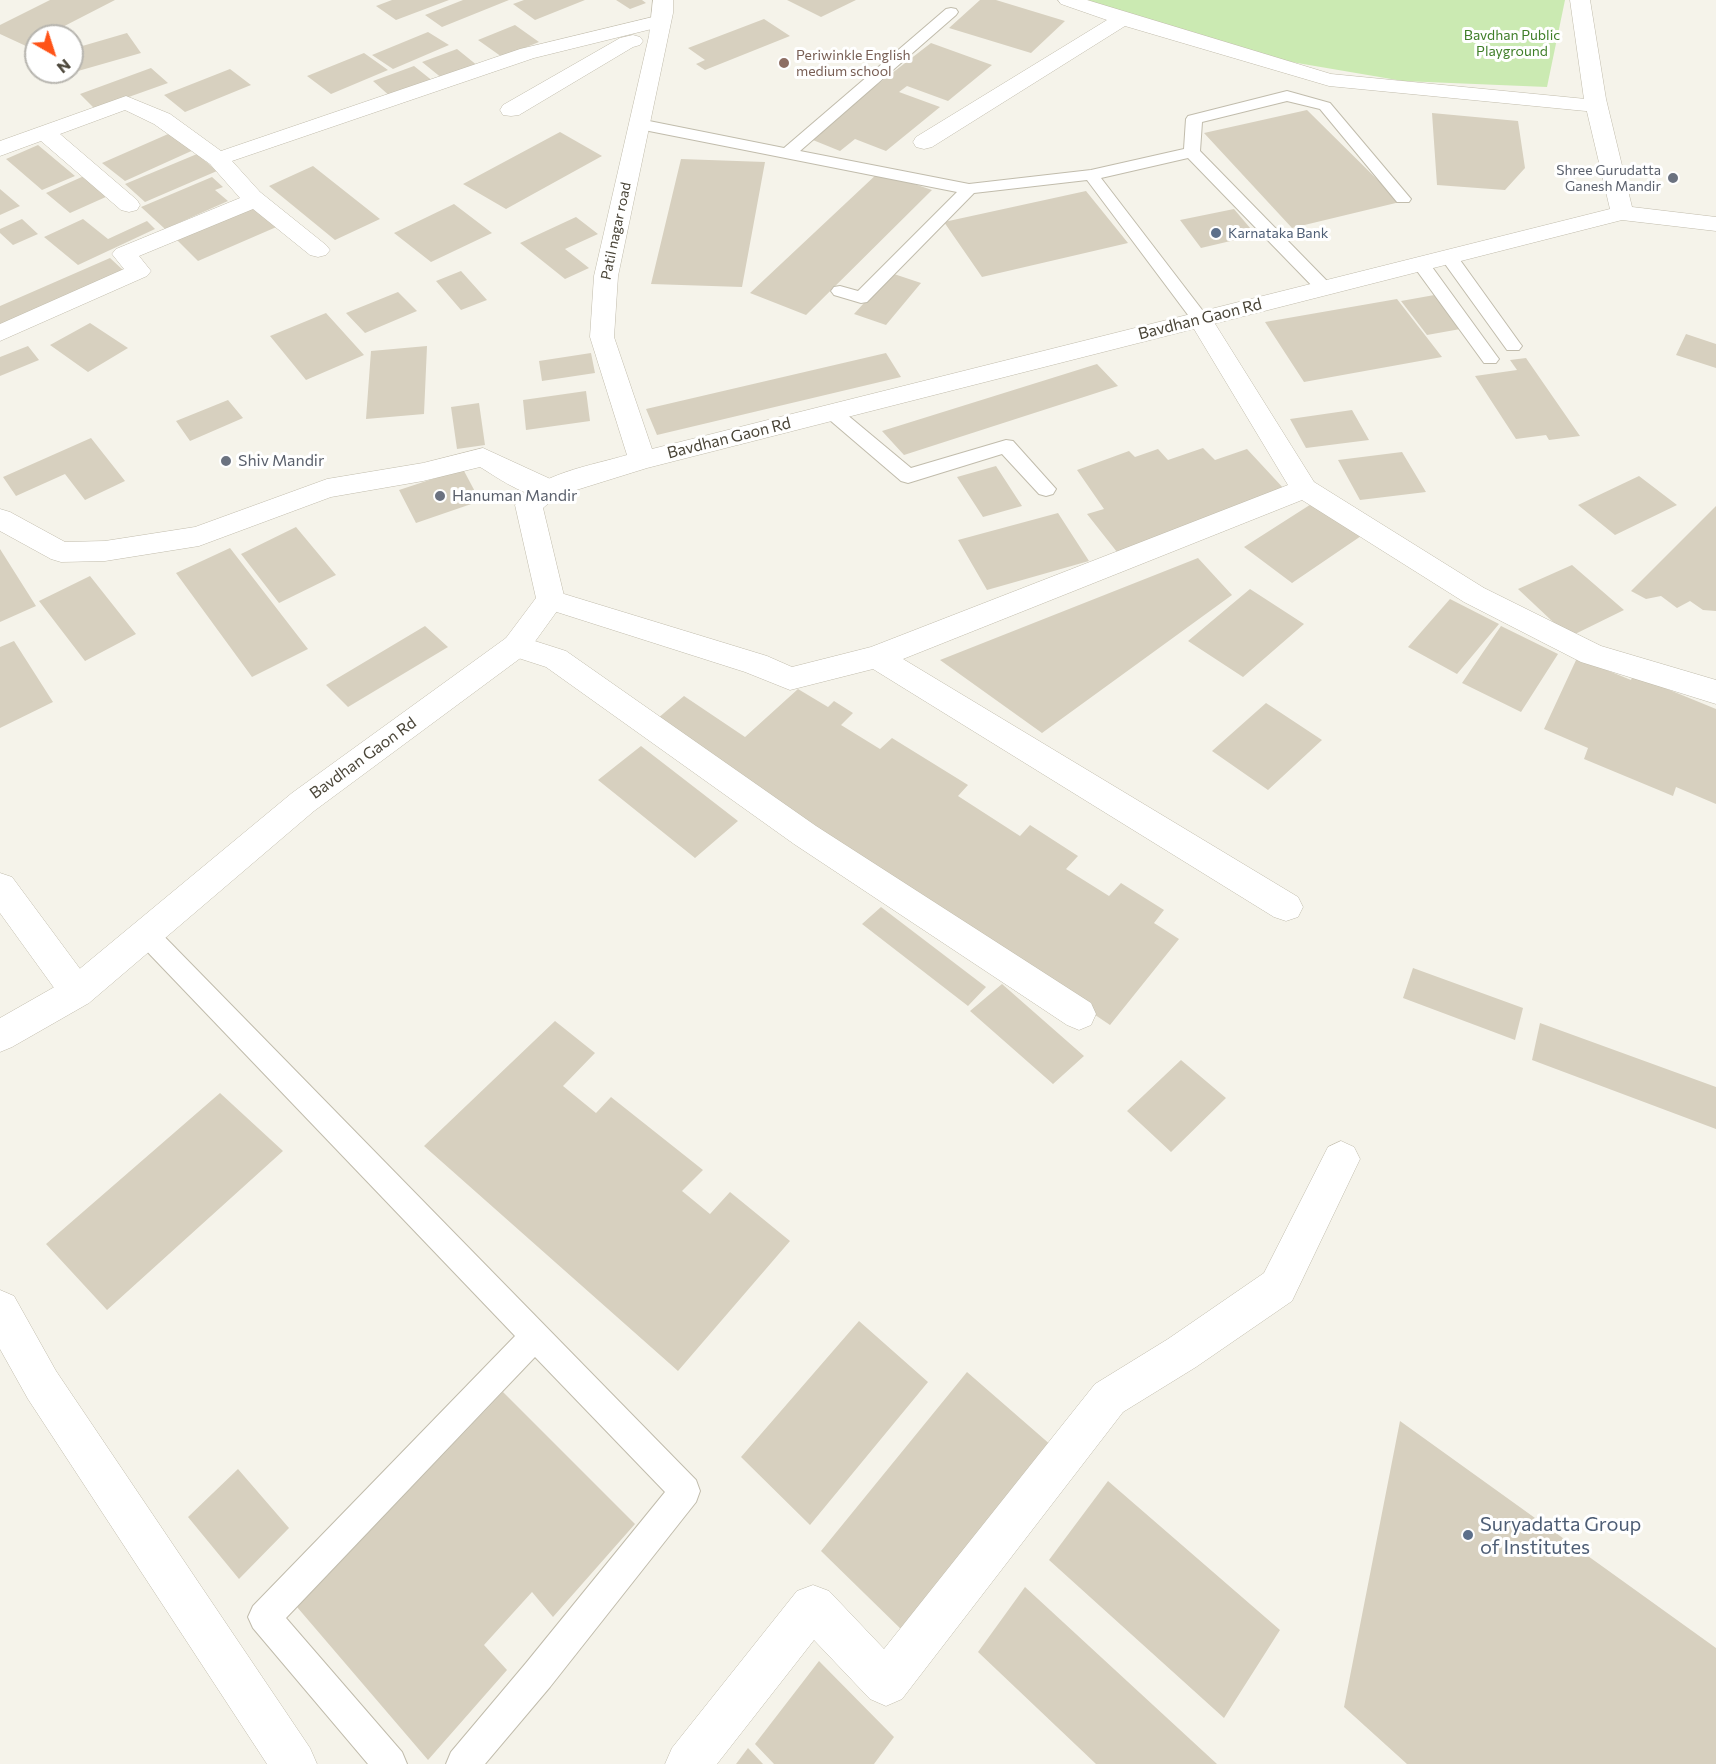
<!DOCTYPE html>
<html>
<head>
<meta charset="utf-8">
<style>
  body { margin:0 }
  #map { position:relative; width:1716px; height:1764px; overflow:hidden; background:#f5f3ea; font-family:Commissioner,sans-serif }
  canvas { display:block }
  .north { position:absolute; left:24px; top:24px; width:60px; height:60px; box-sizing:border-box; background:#fff; border:2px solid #b7b5af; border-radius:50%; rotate:141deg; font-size:16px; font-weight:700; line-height:24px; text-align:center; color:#4a4538 }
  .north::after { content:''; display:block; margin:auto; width:21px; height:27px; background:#ff5317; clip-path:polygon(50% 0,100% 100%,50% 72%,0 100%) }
</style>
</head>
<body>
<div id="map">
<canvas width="1716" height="1764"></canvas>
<div class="north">N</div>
</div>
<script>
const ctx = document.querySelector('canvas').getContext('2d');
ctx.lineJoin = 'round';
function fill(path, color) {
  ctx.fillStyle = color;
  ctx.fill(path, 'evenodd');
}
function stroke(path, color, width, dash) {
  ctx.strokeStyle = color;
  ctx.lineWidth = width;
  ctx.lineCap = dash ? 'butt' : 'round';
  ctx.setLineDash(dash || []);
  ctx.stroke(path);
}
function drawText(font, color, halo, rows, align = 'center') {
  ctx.font = font + ' Commissioner,sans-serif';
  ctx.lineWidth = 6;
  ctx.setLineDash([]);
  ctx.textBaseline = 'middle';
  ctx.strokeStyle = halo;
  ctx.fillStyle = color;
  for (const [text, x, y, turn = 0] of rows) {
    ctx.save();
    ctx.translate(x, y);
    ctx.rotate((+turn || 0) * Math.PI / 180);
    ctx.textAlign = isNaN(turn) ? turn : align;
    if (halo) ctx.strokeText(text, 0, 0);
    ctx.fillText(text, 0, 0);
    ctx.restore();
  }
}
const green = new Path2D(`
  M1073,0H1565L1547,87L1403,81L1262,57Z`);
const building = new Path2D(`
  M50,0H115L45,36H36V41L26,46L0,34V25Z
  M392,0H449L396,20L376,6Z
  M463,0H509L442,27L425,15Z
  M524,0H585L535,20L513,4Z
  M616,0H642L646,3L630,9Z
  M787,0H856L821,17Z
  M980,0H996L1065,21L1031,53L949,28Z
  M764,19L790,36L705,70L696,64L705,60L688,48Z
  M515,25L539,42L502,57L478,40Z
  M428,32L449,45L393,69L372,55Z
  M127,33L141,53L78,71L72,62V49Z
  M931,43L992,65L948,101L907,86L899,92L940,107L886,151L855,139L840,151L808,138Z
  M457,49L478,66L443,79L422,62Z
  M364,53L388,70L331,94L307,76Z
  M414,66L434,82L392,98L373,81Z
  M151,68L168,83L95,109L80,94Z
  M230,69L251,85L185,112L164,95Z
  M1307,110L1400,202L1292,228L1204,133Z
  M1432,113L1518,121L1525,168L1505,190L1437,185Z
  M175,131L198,148L125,181L102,163Z
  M560,132L602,156L506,209L463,184Z
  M38,145L75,176L42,190L6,159Z
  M197,154L217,171L145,202L125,184Z
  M681,159L765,162L742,287L651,284Z
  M313,166L380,219L335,240L269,186Z
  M879,172L932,190L806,315L750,293Z
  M84,176L108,196L70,213L46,193Z
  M212,177L223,187L215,190L228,201L165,229L141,207Z
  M0,189L20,206L0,215Z
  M1086,191L1128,243L982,277L944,222Z
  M454,204L492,233L431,262L394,233Z
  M259,205L281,225L198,261L177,240Z
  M1234,209L1256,235L1201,248L1180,220Z
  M576,217L598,234L565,249L589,268L565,279L520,243Z
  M22,219L38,234L13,245L0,233V229Z
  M83,219L108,239L147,221L155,229L78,265L44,237Z
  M110,258L124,271L0,325V306Z
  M461,271L487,300L461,310L436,281Z
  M891,273L921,283L886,325L854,314Z
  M398,292L417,311L365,333L346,313Z
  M1440,294L1466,328L1427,335L1401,301Z
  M1397,299L1442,357L1304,382L1265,322Z
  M326,313L364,355L306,380L270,336Z
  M90,323L128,348L88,372L50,345Z
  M1686,334L1716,344V368L1676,355Z
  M28,346L39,360L0,376V357Z
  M427,346L424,414L366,419L371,351Z
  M591,353L595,373L542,381L539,361Z
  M886,353L901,377L657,435L646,409Z
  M1526,358L1580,436L1549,440L1546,435L1516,439L1475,376L1517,370L1510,360Z
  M1097,364L1118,386L904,455L882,431Z
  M586,391L590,421L526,430L523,400Z
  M228,400L243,418L190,441L176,421Z
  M479,403L485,445L457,449L451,407Z
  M1352,410L1369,440L1306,448L1290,419Z
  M91,438L125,481L85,500L65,474L16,496L3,477Z
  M1203,448L1215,460L1247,449L1286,491L1117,552L1087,514L1104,509L1077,470L1129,451L1135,457L1158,449L1168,460Z
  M1402,452L1426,492L1360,500L1338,460Z
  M996,466L1022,506L983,517L957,477Z
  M463,469L480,501L416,523L399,490Z
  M1639,476L1677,505L1615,535L1578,505Z
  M1316,501L1364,534L1292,583L1244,547Z
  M1716,506V611L1703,610L1690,601L1677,608L1661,596L1646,599L1631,591Z
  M1058,513L1089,561L987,590L958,540Z
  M296,527L336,575L279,603L241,554Z
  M230,548L308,649L252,677L176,573Z
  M0,549L36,606L0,622Z
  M1198,558L1232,595L1042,733L940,660Z
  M1572,565L1624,610L1569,637L1518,589Z
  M90,576L136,634L85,661L39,601Z
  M1250,589L1304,624L1243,677L1188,641Z
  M1450,599L1499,624L1457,674L1408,647Z
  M425,626L448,647L348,707L326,685Z
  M1501,626L1558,654L1521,712L1462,683Z
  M14,641L53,702L0,728V647Z
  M1577,658L1631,680L1633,675L1716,709V804L1676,787L1673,796L1584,759L1588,748L1544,729Z
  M798,689L828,707L834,701L853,713L841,725L880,749L892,738L968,785L958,796L1020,836L1030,825L1078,856L1066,869L1109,896L1121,883L1164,910L1154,923L1179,939L1110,1025L657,719L684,696L745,737Z
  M1266,703L1322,740L1268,790L1212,751Z
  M641,746L738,821L695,858L598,780Z
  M881,907L986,987L968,1006L862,924Z
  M1413,968L1523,1008L1515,1040L1403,998Z
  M1002,984L1084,1056L1053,1084L970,1011Z
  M555,1021L595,1053L563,1086L596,1113L611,1097L703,1170L682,1191L710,1214L730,1192L790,1241L678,1371L424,1146Z
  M1540,1023L1716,1087V1129L1532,1060Z
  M1181,1060L1226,1098L1171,1152L1127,1111Z
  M220,1093L283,1151L107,1310L46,1244Z
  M859,1321L928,1382L810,1525L741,1457Z
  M967,1372L1052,1446L907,1635L821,1551Z
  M503,1392L635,1524L553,1617L532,1592L484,1645L507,1670L428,1760L297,1607Z
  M1400,1421L1716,1648V1764H1407L1344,1707Z
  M238,1469L289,1528L239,1579L188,1517Z
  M1108,1481L1280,1630L1224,1718L1049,1560Z
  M1025,1587L1217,1764H1096L978,1652Z
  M819,1661L894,1737L874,1764H774L755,1744Z
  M748,1748L763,1764H736Z`);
const service = new Path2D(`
  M951,8L956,9L958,12L956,15L800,151L969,184L1091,170L1184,149L1186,119L1188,116L1287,91L1330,103L1411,199L1409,202H1397L1320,109L1287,101L1202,122L1200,151L1330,284L1333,288L1330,292H1318L1188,158L1101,178L1206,315L1209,319L1206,323H1194L1087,180L974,193L867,302L861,303L834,295L831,291L834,287L840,286L858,291L957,192L639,129L631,124L639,119L784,148L946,9Z
  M1449,252L1455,253L1519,342L1522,346L1519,350H1507L1440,257L1443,253Z
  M1421,259L1427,260L1496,355L1499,359L1496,363H1484L1412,264L1415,260Z
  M832,406L839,408L911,468L1006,440L1013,441L1056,489L1053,494L1046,496L1039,494L1002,454L908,483L901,481L825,416L823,412L825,408Z
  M146,923L155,927L696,1480L700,1491L696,1502L550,1687L485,1764H446L451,1752L526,1663L665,1492L535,1357L286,1618L402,1752L407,1764H368L253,1628L248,1617L253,1606L515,1336L137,941L134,934L137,927Z`);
const minor = new Path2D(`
  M1058,0H1087L1331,74L1596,100L1604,101L1607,106L1604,111L1596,112L1329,86L1125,26L932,147L924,149L916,147L913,142L916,137L1107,20L1061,4Z
  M661,15L668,17L671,21L668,25L534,58L232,161L260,192L326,245L330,250L326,255L318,257L310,255L253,209L139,256L151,271L147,276L0,341V324L124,269L112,254L116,249L240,198L210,164L154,124L125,110L60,134L137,200L140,205L137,210L129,212L121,210L41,141L0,156V141L126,96L170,114L221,151L520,49Z
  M633,35L640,37L643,41L640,45L633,47L519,115L511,116L503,115L500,110L503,105L620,38Z
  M1200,311L1209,314L1212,319L1314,482L1484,588L1601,646L1716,680V704L1581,662L1464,602L1302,500L903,659L1298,897L1303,907L1298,917L1286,921L1274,917L873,669L790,690L745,672L541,607L537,600L541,593L551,590L767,656L792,667L871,647L1288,485L1188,319L1191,314Z
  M483,448L557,482L561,489L557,496C532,503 500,479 480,467L423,481L331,497L199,546L105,561L61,562L51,559L0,531V509L10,512L65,542L105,541L195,527L327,479L423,463Z
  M516,635L566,651L816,826L1091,1003L1096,1014L1091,1025L1079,1030L1067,1025L794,844L546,667L506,654L501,646L506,638Z
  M0,873L12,877L89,981L94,992L89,1003L77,1007L65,1003L0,913Z
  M1341,1141L1354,1147L1360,1159L1292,1301L1196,1367L1123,1412L902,1699L886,1706L870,1699L814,1640L717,1764H665L672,1748L797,1591L813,1585L829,1591L884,1649L1095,1384L1168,1339L1264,1273L1328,1147Z
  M0,1290L14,1296L56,1371L310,1748L317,1764H267L28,1399L0,1349Z`);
const tertiary = new Path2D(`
  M653,0H673V13L618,276L614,337L652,449L1610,209L1584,99L1570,0H1590L1606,99L1632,207L1716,217V231L1622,220L647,468L557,496L543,508L565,600L526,654L314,811L89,1003L12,1047L0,1052V1018L65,981L292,793L506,638L536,598L515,505C534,474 594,465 627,455L590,337L594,276L649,36Z`);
const markers = [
  [784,63,6,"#8d6e63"],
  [1673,178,6,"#6b7280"],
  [1216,233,6,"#5c6f8a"],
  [226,461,6,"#6b7280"],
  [440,496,6,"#6b7280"],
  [1468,1535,6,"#5c6f8a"]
];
const farParknames = [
  ["Bavdhan Public",1512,35],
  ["Playground",1512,51]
];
const farEducationnames = [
  ["Periwinkle English",796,55],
  ["medium school",796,71]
];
const farWorshipnames = [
  ["Shree Gurudatta",1661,170],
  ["Ganesh Mandir",1661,186]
];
const farStreetnames = [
  ["Patil nagar road",616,231,-78]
];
const farServicenames = [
  ["Karnataka Bank",1228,233]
];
const streetNames = [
  ["Bavdhan Gaon Rd",1200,319,-14],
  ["Bavdhan Gaon Rd",729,438,-14],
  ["Bavdhan Gaon Rd",363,758,-36]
];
const worshipNames = [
  ["Shiv Mandir",238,461],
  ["Hanuman Mandir",452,496]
];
const nearServicenames = [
  ["Suryadatta Group",1480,1524],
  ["of Institutes",1480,1547]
];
fill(green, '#cbeab2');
fill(building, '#d7d0bf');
stroke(service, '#c1bcac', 2);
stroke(minor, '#c1bcac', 1);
stroke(tertiary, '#c1bcac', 1);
fill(service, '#fff');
fill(minor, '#fff');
fill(tertiary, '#fff');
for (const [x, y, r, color] of markers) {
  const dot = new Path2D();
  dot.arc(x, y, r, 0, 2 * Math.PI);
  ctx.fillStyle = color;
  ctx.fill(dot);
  stroke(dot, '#fff', 2);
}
drawText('14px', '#3f7e28', '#fff', farParknames);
drawText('14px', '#785e54', '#fff', farEducationnames, 'left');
drawText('14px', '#5b616d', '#fff', farWorshipnames, 'right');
drawText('14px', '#4a4538', '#fff', farStreetnames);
drawText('14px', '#4e5e75', '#fff', farServicenames, 'left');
drawText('16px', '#4a4538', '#fff', streetNames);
drawText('16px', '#5b616d', '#fff', worshipNames, 'left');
drawText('20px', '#4e5e75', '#fff', nearServicenames, 'left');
</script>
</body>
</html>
